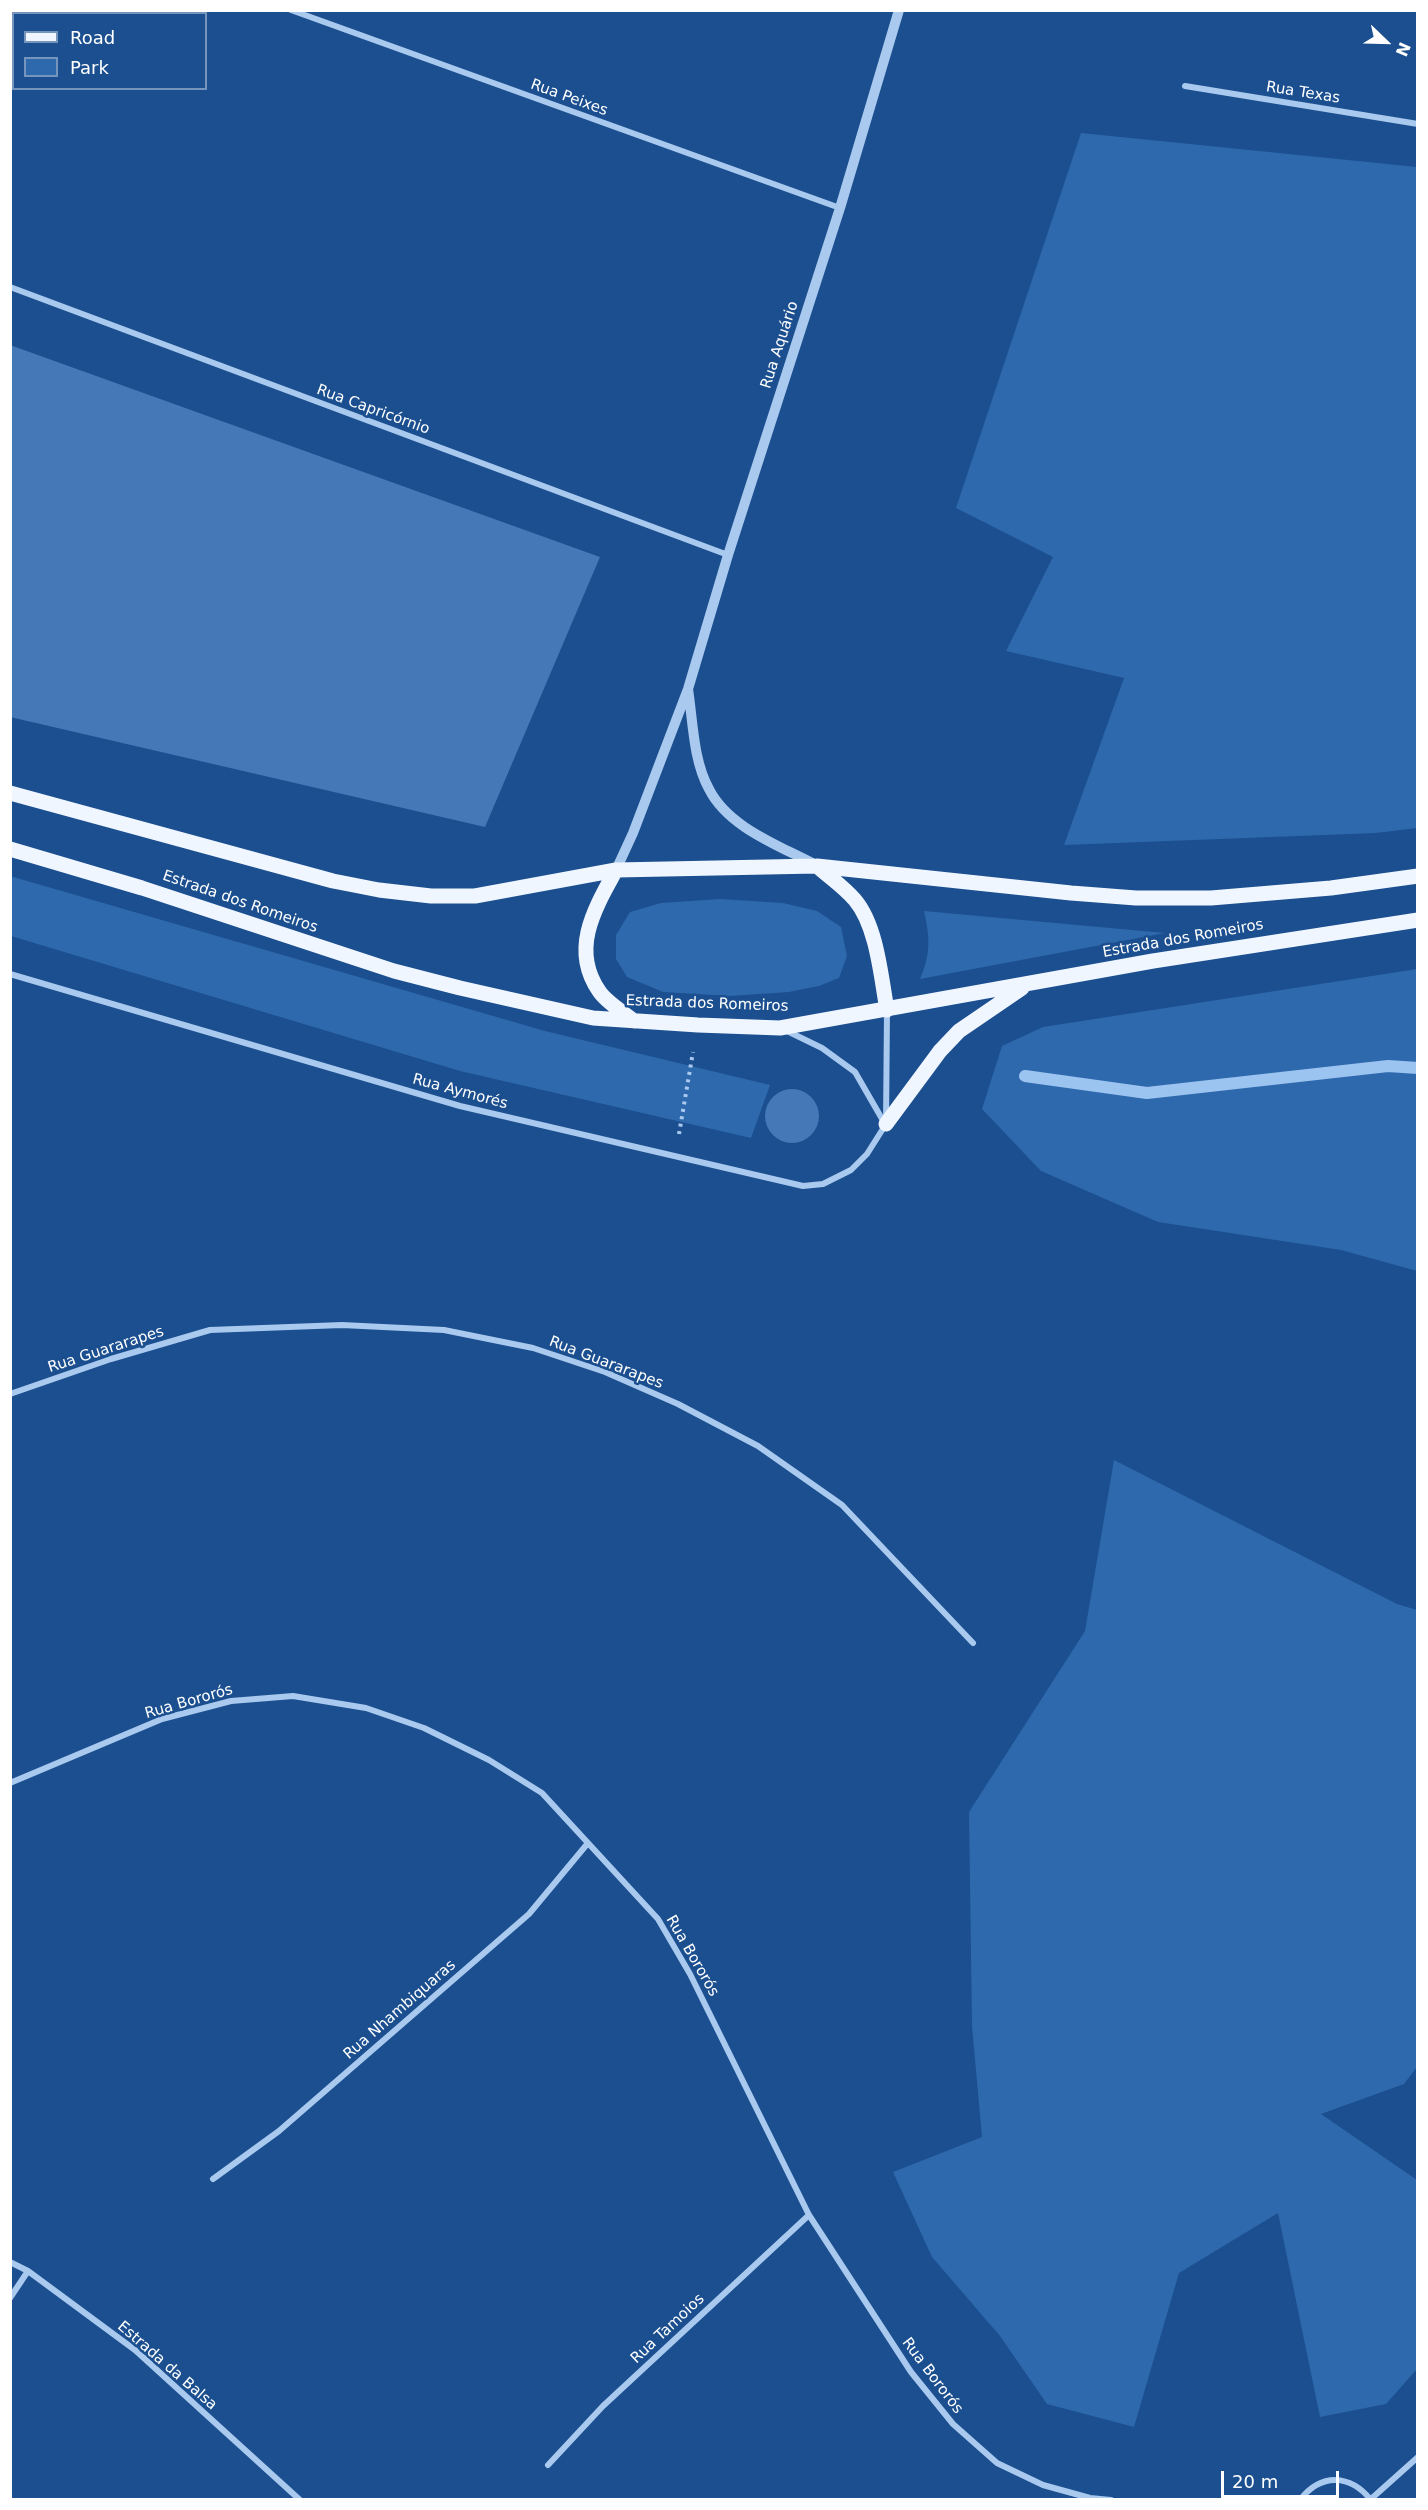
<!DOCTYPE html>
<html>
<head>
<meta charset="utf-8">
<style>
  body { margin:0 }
  #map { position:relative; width:1428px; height:2510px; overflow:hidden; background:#1b4f8f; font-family:"DejaVu Sans",sans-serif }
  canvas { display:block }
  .frame { position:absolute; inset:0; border:12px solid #fff; pointer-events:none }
  .legend { position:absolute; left:12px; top:12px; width:195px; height:78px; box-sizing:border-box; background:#1b4f8f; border:2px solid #7695bc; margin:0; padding:8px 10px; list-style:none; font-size:18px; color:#fff }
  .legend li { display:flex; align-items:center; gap:12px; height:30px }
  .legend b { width:30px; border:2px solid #7695bc }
  .north { position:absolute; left:1356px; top:12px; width:60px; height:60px; -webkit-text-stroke:4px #1b4f8f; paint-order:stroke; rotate:113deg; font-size:16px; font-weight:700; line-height:24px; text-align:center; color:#fff }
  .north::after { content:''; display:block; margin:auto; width:21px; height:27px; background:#fff; clip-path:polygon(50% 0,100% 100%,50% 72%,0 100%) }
  .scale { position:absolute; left:1221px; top:2471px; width:118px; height:27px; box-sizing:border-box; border:3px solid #fff; border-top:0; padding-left:8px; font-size:18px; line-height:21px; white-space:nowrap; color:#fff; -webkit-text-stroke:4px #1b4f8f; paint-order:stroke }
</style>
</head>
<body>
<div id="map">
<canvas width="1428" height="2510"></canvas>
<div class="frame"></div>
<ul class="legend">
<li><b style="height:8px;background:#f0f6ff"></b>Road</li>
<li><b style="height:16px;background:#2e69ad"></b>Park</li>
</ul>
<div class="north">N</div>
<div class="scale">20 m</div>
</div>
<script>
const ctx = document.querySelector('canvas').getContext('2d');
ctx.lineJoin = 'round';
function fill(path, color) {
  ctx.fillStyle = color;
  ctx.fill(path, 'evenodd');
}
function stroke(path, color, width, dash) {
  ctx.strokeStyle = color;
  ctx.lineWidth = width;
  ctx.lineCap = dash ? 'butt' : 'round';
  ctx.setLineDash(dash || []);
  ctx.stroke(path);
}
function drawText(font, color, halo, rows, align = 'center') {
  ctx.font = font + ' "DejaVu Sans",sans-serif';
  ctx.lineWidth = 5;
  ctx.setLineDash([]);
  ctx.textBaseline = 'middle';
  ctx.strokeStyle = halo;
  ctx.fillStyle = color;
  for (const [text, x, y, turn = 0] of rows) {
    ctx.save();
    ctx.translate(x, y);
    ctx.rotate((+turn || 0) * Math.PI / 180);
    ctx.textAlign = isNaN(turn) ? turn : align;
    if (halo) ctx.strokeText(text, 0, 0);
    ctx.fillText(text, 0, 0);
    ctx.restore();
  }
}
const green = new Path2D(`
  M1081,133L1417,167V828L1376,833L1064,845L1124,678L1006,651L1053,557L956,508Z
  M10,876L545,1031L770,1085L751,1138L460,1071L11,936Z
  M720,899L783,903L817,911L841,927L847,956L839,978L819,986L789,992L730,996L663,992L627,977L616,959V935L630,912L661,903Z
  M924,911L1165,933L920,979C931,953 930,938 924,911Z
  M1417,969V1271L1341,1250L1158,1222L1041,1171L982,1109L1002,1046L1043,1027Z
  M1114,1460L1397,1604L1417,1610V2067L1404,2084L1321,2114L1417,2180V2369L1386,2404L1320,2417L1278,2213L1179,2273L1134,2427L1047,2404L1000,2336L932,2257L893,2172L982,2137L972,2026L969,1812L1085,1631Z`);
const stream = new Path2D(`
  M1025,1076L1147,1093L1388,1066L1418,1068`);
const building = new Path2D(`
  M10,345L600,557L485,827L10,717Z
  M765 1116a27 27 0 1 1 54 0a27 27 0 1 1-54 0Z`);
const path = new Path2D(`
  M679,1134L693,1052`);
const minor = new Path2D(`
  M291,10L840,208
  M1185,86L1418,124
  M10,287L728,555
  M10,974L460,1106L803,1186L823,1184L851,1170L867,1154L886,1124L887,1011
  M787,1031L822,1048L855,1072L885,1124
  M10,1394L111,1359L210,1330L342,1325L444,1330L533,1348L605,1372L678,1404L758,1446L842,1505L973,1643
  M10,1783L162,1719L231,1701L293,1696L366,1708L424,1728L489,1760L542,1793L658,1919L690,1974L809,2215L911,2372L953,2424L997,2463L1043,2485L1090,2498L1111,2500
  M213,2179L279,2131L529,1914L588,1843
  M10,2262L28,2271L135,2350L300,2500
  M10,2298L28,2271
  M548,2465L603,2406L809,2215
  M1371,2499L1418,2457
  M1300,2500C1321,2473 1350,2474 1371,2500`);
const tertiary = new Path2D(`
  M688,689C693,721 693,760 709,789C728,827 778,845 814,864
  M616,870L633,833L688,689L728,555L840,208L899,10`);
const primary = new Path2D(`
  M10,793L333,881L379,890L431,896H475L616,870L817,866L1071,893L1136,898H1211L1331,888L1418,876
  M10,849L142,888L394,971L460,988L593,1018L698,1025L780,1028L1153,961L1418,920
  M817,866C829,877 844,887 855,900C877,926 881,977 887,1010
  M616,870C595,908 570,949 599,991C606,1002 623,1012 634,1021
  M886,1124L940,1051L959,1031L1022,988`);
const streetNames = [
  ["Rua Texas",1303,93,9],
  ["Rua Peixes",569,98,20],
  ["Rua Aquário",780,345,-72],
  ["Rua Capricórnio",373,410,20],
  ["Estrada dos Romeiros",240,902,19],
  ["Estrada dos Romeiros",1183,939,-10],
  ["Estrada dos Romeiros",707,1004,2],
  ["Rua Aymorés",460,1092,15],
  ["Rua Guararapes",106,1350,-18],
  ["Rua Guararapes",606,1363,21],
  ["Rua Bororós",189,1702,-16],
  ["Rua Bororós",692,1956,60],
  ["Rua Nhambiquaras",400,2010,-41],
  ["Rua Tamoios",668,2329,-43],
  ["Estrada da Balsa",167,2366,41],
  ["Rua Bororós",932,2376,53]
];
fill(green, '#2e69ad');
stroke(stream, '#9cc4f0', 12);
fill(building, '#4478b7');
stroke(path, '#a9c9ee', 4, [3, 4.5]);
stroke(minor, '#a9c9ee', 6);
stroke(tertiary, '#a9c9ee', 10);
stroke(primary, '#f0f6ff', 15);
drawText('15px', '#fff', '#1b4f8f', streetNames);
</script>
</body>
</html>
